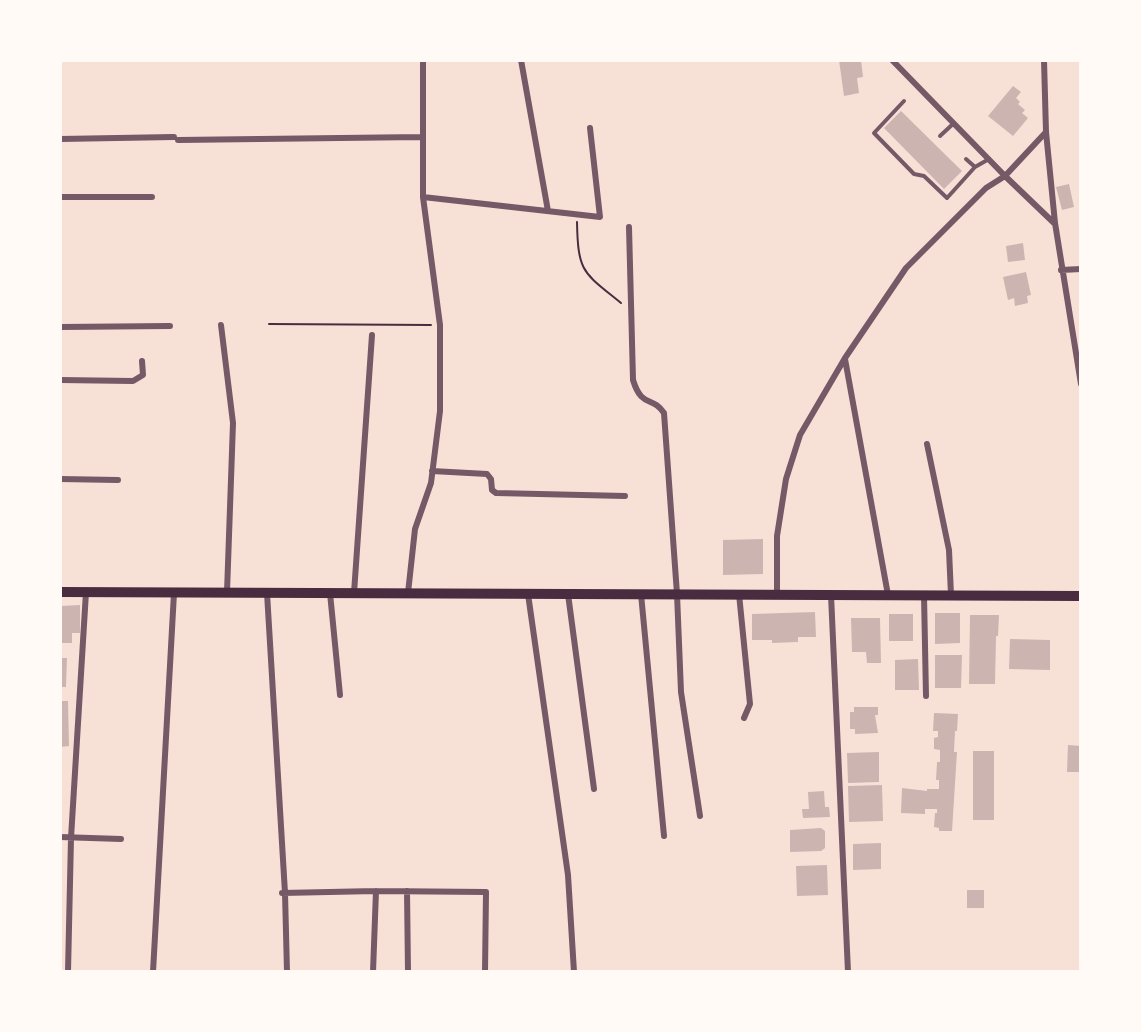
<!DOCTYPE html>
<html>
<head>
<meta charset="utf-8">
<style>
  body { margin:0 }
  #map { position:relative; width:1141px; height:1032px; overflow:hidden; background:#f7e1d7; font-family:Rubik,sans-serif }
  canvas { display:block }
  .frame { position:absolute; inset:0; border:62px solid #fffaf5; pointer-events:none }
</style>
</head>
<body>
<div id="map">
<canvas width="1141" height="1032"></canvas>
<div class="frame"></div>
</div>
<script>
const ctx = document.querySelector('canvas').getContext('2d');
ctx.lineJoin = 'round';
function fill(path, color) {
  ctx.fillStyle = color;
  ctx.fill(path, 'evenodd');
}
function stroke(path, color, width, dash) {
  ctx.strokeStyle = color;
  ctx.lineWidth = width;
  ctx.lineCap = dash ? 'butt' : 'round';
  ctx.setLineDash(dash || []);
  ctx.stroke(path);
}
const building = new Path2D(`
  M839,60H861L863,77L857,78L859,93L844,96Z
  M1013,86L1021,92L1016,98L1020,102L1018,104L1025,110L1022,113L1028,118L1013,136L988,116Z
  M901,111L962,171L944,189L884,128Z
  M1069,184L1074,207L1062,210L1056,187Z
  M1023,243L1025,260L1008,262L1006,246Z
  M1026,272L1031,295L1027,296L1028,303L1015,306L1014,298L1008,300L1003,277Z
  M763,539V574L723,575V540Z
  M80,605V633H72V643H60V606Z
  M815,612L816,637H798V642L772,643V640H752V614Z
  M935,613H960V643L935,644Z
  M889,614H913V641H889Z
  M970,615H999L998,636H996L995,684H969Z
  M851,618H880L881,663H867L866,652H852Z
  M1010,639L1050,640V670L1009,669Z
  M935,655H962L961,688H935Z
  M60,658H67L66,687H60Z
  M918,659L919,690H895V660Z
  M60,701H68L69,746L60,747Z
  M854,707H878V715H875L878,733L855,734V729H850V712H854Z
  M934,713L958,714L957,731H955L954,752H957L952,831H939V828L934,827L935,813H937V809H925V814L901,813L902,788L927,791V789H939V780H936L937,762H940V750L934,749V738L938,737V731H933Z
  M1068,745L1081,746V772H1067Z
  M973,751H994V820H973Z
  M879,752V782L848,783L847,753Z
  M882,785L883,821L849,822L848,786Z
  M824,791L825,807H829L830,817L803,818L802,809H809L808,792Z
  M821,828L825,831V848L821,851L790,852V830Z
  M881,843V869L853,870V844Z
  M827,865L828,895L797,896L796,866Z
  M967,890H984V908H967Z`);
const path = new Path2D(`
  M577,222C578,273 583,272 621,303
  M269,324L431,325`);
const service = new Path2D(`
  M904,101L874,133L914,174L924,176L947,198L975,167L966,159
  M940,136L954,123
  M975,167L989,159`);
const minor = new Path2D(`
  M521,60L548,211
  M892,60L1005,176L1054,223
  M1044,60L1046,132L1055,223L1081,384
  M60,139L174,137
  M178,140L421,137
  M60,197H152
  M423,197L600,217L590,128
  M629,227L633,380C642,409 652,395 664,413L677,594L681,692L700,816
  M1061,270L1081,269
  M221,325L233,423L227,592
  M60,327L170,326
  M845,359L888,595
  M60,380L133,381L143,375L142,361
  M927,444L949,550L951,595
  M432,471L487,474L491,479L492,490L496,493L625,496
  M60,479L118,480
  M267,593L285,893L287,972
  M330,593L340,695
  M354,593L372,335
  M408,593L415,529L431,483L440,411V325L423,197V60
  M528,594L568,875L574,972
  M568,594L594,789
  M641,594L664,836
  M739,594L750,704L744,718
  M777,594V536L786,479L800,435L845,358L906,268L986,188L1005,176L1046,132
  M831,595L848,972
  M924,595L926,696
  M60,837L121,839
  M407,891L408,972
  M282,893L376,891L486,892L485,972
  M68,972L71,838L86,592
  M153,972L174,593
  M373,972L376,891`);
const secondary = new Path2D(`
  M60,592L1081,596`);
fill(building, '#ccb4b1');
stroke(path, '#4a2c40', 2);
stroke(service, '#755966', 4);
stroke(minor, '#755966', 6);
stroke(secondary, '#4a2c40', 10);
</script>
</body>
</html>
